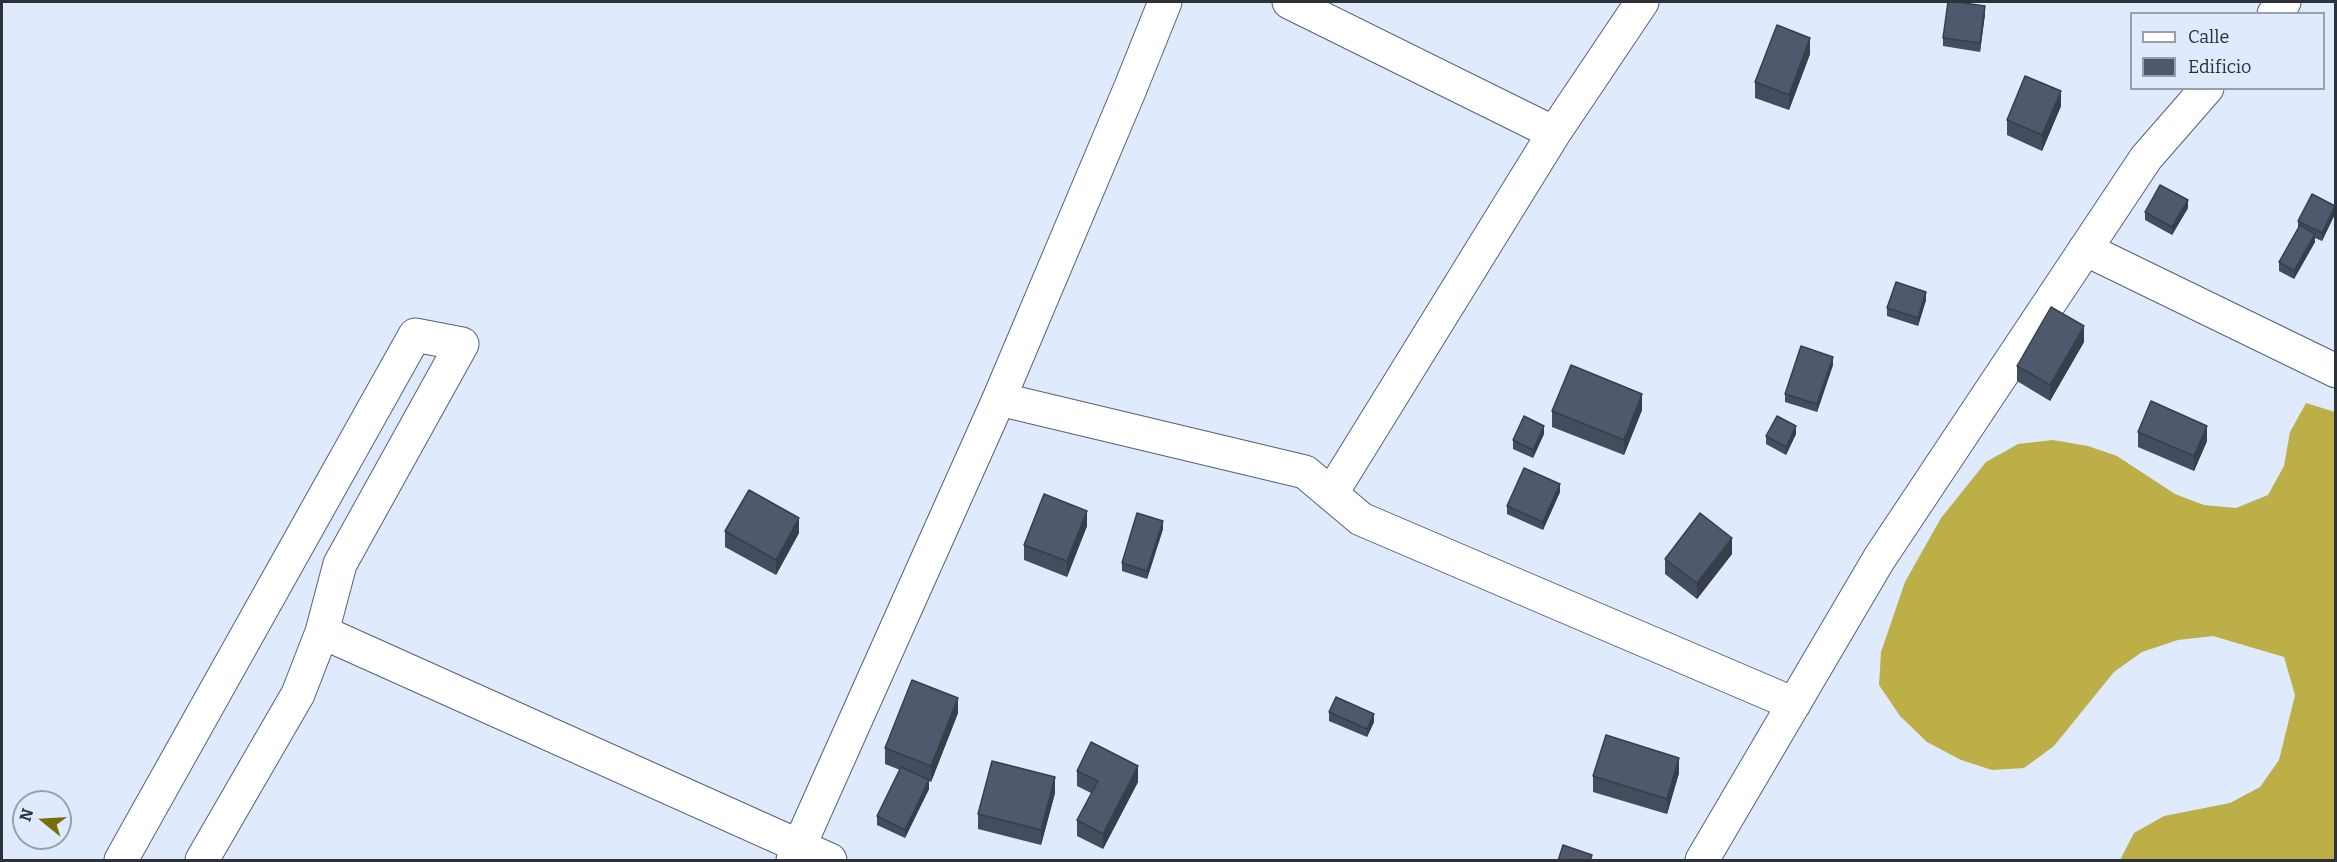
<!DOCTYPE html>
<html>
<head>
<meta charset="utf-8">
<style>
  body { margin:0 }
  #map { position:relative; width:2337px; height:862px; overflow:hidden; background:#dfeafd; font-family:Bitter,serif }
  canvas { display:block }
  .frame { position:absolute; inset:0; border:3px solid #2c313a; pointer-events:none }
  .legend { position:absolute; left:2130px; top:12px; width:195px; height:78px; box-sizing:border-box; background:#dfeafd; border:2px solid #97a0af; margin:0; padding:8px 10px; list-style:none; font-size:18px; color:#2c313a }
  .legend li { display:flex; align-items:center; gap:12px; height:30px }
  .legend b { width:30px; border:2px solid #97a0af }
  .north { position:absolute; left:12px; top:790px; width:60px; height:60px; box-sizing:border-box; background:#dfeafd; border:2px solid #97a0af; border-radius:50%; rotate:288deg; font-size:16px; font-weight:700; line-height:24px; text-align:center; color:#2c313a }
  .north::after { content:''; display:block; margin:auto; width:21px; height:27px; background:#7a6e0b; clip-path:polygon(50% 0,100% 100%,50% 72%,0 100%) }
</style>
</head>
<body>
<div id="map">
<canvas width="2337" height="862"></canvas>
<div class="frame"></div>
<ul class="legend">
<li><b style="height:8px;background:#fff"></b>Calle</li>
<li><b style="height:16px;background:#4e596d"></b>Edificio</li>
</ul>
<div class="north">N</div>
</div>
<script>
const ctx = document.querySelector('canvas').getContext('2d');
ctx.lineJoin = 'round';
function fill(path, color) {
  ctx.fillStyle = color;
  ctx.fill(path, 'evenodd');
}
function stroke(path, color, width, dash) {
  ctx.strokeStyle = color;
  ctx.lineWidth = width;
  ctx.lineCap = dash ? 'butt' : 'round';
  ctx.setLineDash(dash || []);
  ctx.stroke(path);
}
const forest = new Path2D(`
  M2306,403L2335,412V860H2120L2134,833L2164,816L2230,803L2260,787L2279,760L2295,695L2284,657L2213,636L2178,640L2142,652L2114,672L2054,746L2024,768L1992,770L1961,760L1927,742L1900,716L1879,685L1881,652L1905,582L1941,518L1986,462L2018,444L2053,440L2088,446L2117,456L2175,494L2204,505L2236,508L2268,495L2284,466L2290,432Z`);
const minor = new Path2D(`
  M1289,2L1554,133
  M2274,14L2284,2
  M2085,249L2336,371
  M999,399L1305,472L1361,519L1794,704
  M1331,494L1554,133L1642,2
  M322,632L830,860
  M121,860L415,335L462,344L340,564L322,632L298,694L202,860
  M793,860L999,399L1130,89L1165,2
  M1702,860L1879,559L2146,158L2207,88`);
const wall = new Path2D(`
  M1985,14L1980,52L1943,46V38Z
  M1810,54L1789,110L1755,98V82Z
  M2061,106L2042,151L2007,135V120Z
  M2188,208L2172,235L2145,220V212Z
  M2335,214L2322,241L2315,238V242L2294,279L2279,271V262L2298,229V221Z
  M1926,300L1918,326L1887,316V308Z
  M2084,342L2050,401L2017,381V366Z
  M1833,365L1817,412L1785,402V394Z
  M1642,410L1624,455L1552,427V411Z
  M2138,432L2207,441L2194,471L2138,447Z
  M1544,434L1533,458L1513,449V440Z
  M1796,434L1786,455L1766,444V436Z
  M1560,492L1543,530L1507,514V506Z
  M1087,526L1067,577L1024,560V545Z
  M1163,529L1147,579L1122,571V563Z
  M725,531L799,533L776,575L725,547Z
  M1732,554L1697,599L1665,574V559Z
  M1329,712L1374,722L1367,737L1329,721Z
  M958,713L931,782L929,781V789L905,838L877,825V816L900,770L885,764V748Z
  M1077,771L1138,782L1103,849L1077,836V820L1091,793L1077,786Z
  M1679,773L1667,814L1593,792V776Z
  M1055,793L1041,845L978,829V814Z`);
const shadedWall = new Path2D(`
  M1985,6V14L1980,52V43Z
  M1810,38V54L1789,110V95Z
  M2061,91V106L2042,151V135Z
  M2188,200V208L2172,235V227Z
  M2335,206V214L2322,241V233Z
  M2315,234V242L2294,279V271Z
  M1926,292V300L1918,326V318Z
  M2084,326V342L2050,401V385Z
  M1833,357V365L1817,412V404Z
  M1642,394V410L1624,455V440Z
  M1544,426V434L1533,458V450Z
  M1796,426V434L1786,455V447Z
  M2207,426V441L2194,471V456Z
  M1560,484V492L1543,530V522Z
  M1087,511V526L1067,577V561Z
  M799,518V533L776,575V560Z
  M1163,521V529L1147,579V571Z
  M1732,538V554L1697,599V583Z
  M958,698V713L931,782V766Z
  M1374,714V722L1367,737V729Z
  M1679,758V773L1667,814V799Z
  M1138,766V782L1103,849V834Z
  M1055,777V793L1041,845V830Z
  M929,780V789L905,838V830Z`);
const building = new Path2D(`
  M1948,2H1957L1985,6L1980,43L1943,38Z
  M1777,25L1810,38L1789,95L1755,82Z
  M2025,76L2061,91L2042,135L2007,120Z
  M2160,185L2188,200L2172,227L2145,212Z
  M2312,194L2335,206L2322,233L2298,221Z
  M2300,225L2315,234L2294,271L2279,262Z
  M1896,282L1926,292L1918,318L1887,308Z
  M2051,307L2084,326L2050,385L2017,366Z
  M1801,346L1833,357L1817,404L1785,394Z
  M1571,365L1642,394L1624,440L1552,411Z
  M2151,401L2207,426L2194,456L2138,432Z
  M1524,416L1544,426L1533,450L1513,440Z
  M1777,416L1796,426L1786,447L1766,436Z
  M1524,468L1560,484L1543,522L1507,506Z
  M749,490L799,518L776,560L725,531Z
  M1044,494L1087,511L1067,561L1024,545Z
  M1137,513L1163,521L1147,571L1122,563Z
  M1700,513L1732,538L1697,583L1665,559Z
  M912,680L958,698L931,766L885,748Z
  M1336,697L1374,714L1367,729L1329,712Z
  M1606,735L1679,758L1667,799L1593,776Z
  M1091,742L1138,766L1103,834L1077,820L1098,781L1077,771Z
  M992,761L1055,777L1041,830L978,814Z
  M901,767L929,780L905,830L877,816Z
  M1563,845L1592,855L1590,861H1558Z`);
fill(forest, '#bdaf48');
stroke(minor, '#556175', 35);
stroke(minor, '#fff', 33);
fill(wall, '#434d5e');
fill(shadedWall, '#373e4c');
fill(building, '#4e596d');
stroke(building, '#373e4c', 1.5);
</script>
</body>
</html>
